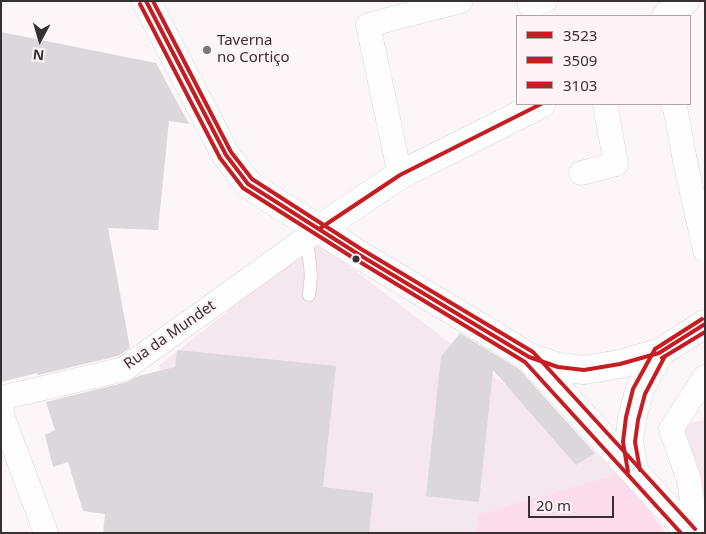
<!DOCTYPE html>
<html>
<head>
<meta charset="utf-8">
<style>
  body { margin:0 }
  #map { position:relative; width:706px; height:534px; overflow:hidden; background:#fcf6f9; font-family:"Noto Sans",sans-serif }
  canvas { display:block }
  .frame { position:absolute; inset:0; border:2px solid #363033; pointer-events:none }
  .legend { position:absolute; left:516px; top:15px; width:175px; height:90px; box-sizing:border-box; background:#fff3f8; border:1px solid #afa5a9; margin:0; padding:6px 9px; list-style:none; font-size:15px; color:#363033 }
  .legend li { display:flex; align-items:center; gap:10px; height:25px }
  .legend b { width:25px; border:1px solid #afa5a9 }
  .north { position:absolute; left:15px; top:15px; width:50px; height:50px; -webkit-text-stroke:4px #fff3f8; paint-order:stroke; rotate:186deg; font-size:14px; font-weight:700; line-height:20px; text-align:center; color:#363033 }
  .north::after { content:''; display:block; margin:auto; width:18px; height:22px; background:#363033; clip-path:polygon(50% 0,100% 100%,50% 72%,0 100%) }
  .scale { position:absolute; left:528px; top:496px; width:86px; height:22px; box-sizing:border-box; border:2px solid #363033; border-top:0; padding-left:6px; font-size:15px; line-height:18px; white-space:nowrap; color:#363033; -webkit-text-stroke:4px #fff3f8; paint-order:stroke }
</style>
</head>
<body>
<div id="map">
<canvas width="706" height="534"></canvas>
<div class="frame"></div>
<ul class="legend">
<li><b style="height:6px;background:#c61d23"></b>3523</li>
<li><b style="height:6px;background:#c61d23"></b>3509</li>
<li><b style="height:6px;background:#c61d23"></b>3103</li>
</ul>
<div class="north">N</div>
<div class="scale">20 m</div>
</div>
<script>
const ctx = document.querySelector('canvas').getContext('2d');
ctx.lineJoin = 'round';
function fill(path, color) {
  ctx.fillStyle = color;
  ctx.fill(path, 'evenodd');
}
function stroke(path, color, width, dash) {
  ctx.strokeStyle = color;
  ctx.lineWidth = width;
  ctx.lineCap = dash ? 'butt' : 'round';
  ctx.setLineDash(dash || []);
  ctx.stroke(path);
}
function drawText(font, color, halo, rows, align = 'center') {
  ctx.font = font + ' "Noto Sans",sans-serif';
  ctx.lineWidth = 4.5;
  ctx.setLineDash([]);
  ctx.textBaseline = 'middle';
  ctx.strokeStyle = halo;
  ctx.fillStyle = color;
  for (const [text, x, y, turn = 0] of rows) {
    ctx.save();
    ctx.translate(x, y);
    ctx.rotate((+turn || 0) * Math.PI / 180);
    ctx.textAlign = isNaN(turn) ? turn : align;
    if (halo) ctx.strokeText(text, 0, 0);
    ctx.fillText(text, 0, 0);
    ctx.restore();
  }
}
const built = new Path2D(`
  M316,241L621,473L480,514L476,533H133L148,531L160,365Z
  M705,420V497L680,437L687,423Z`);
const green = new Path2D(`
  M621,473L666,533H476L479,514Z`);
const building = new Path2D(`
  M1,32L156,63L189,124L169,121L158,230L108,228L130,348L118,356L38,375L37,373L1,382Z
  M460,333L519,369L595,453L576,465L493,370L479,502L426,496L441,357Z
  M177,350L336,366L323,487L373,493L369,533H103L105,514L83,511L68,462L53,467L45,435L55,430L46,402L127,382L138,376L175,367Z`);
const lane = new Path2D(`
  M307,237L311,275L309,295`);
const street = new Path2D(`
  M529,1L530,6L545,1
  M673,104L675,107L685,161L705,250
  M581,173L616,164L605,104
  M400,175L368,25L461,1
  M1,398L124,369L319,229
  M1,403L3,418L46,533
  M697,533L689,480L671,429L705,377`);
const secondary = new Path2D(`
  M146,1L226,155L248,184L272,200L319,229L358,254L495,336L529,357L690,533
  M666,16L685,1
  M319,229L400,175L541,104
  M531,358L558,367L584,370L620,364L659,353L705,324
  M634,471L629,442L632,419L639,392L659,353`);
const bus1 = new Path2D(`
  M146,1L226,155L248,184L358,254L529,357L558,367L584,370L620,364L659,353L705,324
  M319,229L400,175L541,104`);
const bus2 = new Path2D(`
  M140,4L220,158L243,188L355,259L525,362L681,533
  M662,358L705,332
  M640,470L635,442L638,420L645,394L665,356`);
const bus3 = new Path2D(`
  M153,1L231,152L252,179L361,249L533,352L695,529
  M628,472L623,442L626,417L633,389L655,349L702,319`);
const markers = [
  [207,50,5,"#7b7578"],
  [356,259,4.5,"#363033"]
];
const poiNames = [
  ["Taverna",217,41],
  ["no Cortiço",217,58]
];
const streetNames = [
  ["Rua da Mundet",170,335,-35]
];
fill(built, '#f4e7ee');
fill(green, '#fddceb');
fill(building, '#dcd7da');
stroke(lane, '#d9d4d6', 14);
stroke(street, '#d9d4d6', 25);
stroke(secondary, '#d9d4d6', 29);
stroke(lane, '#fffefe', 12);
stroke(street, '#fffefe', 24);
stroke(secondary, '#fffefe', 28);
stroke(bus1, '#c61d23', 4);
stroke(bus2, '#c61d23', 4);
stroke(bus3, '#c61d23', 4);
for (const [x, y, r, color] of markers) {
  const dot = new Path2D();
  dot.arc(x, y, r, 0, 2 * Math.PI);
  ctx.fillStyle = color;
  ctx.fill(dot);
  stroke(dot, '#fff3f8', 2);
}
drawText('15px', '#363033', '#fff3f8', poiNames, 'left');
drawText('15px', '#363033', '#fff3f8', streetNames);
</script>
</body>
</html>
